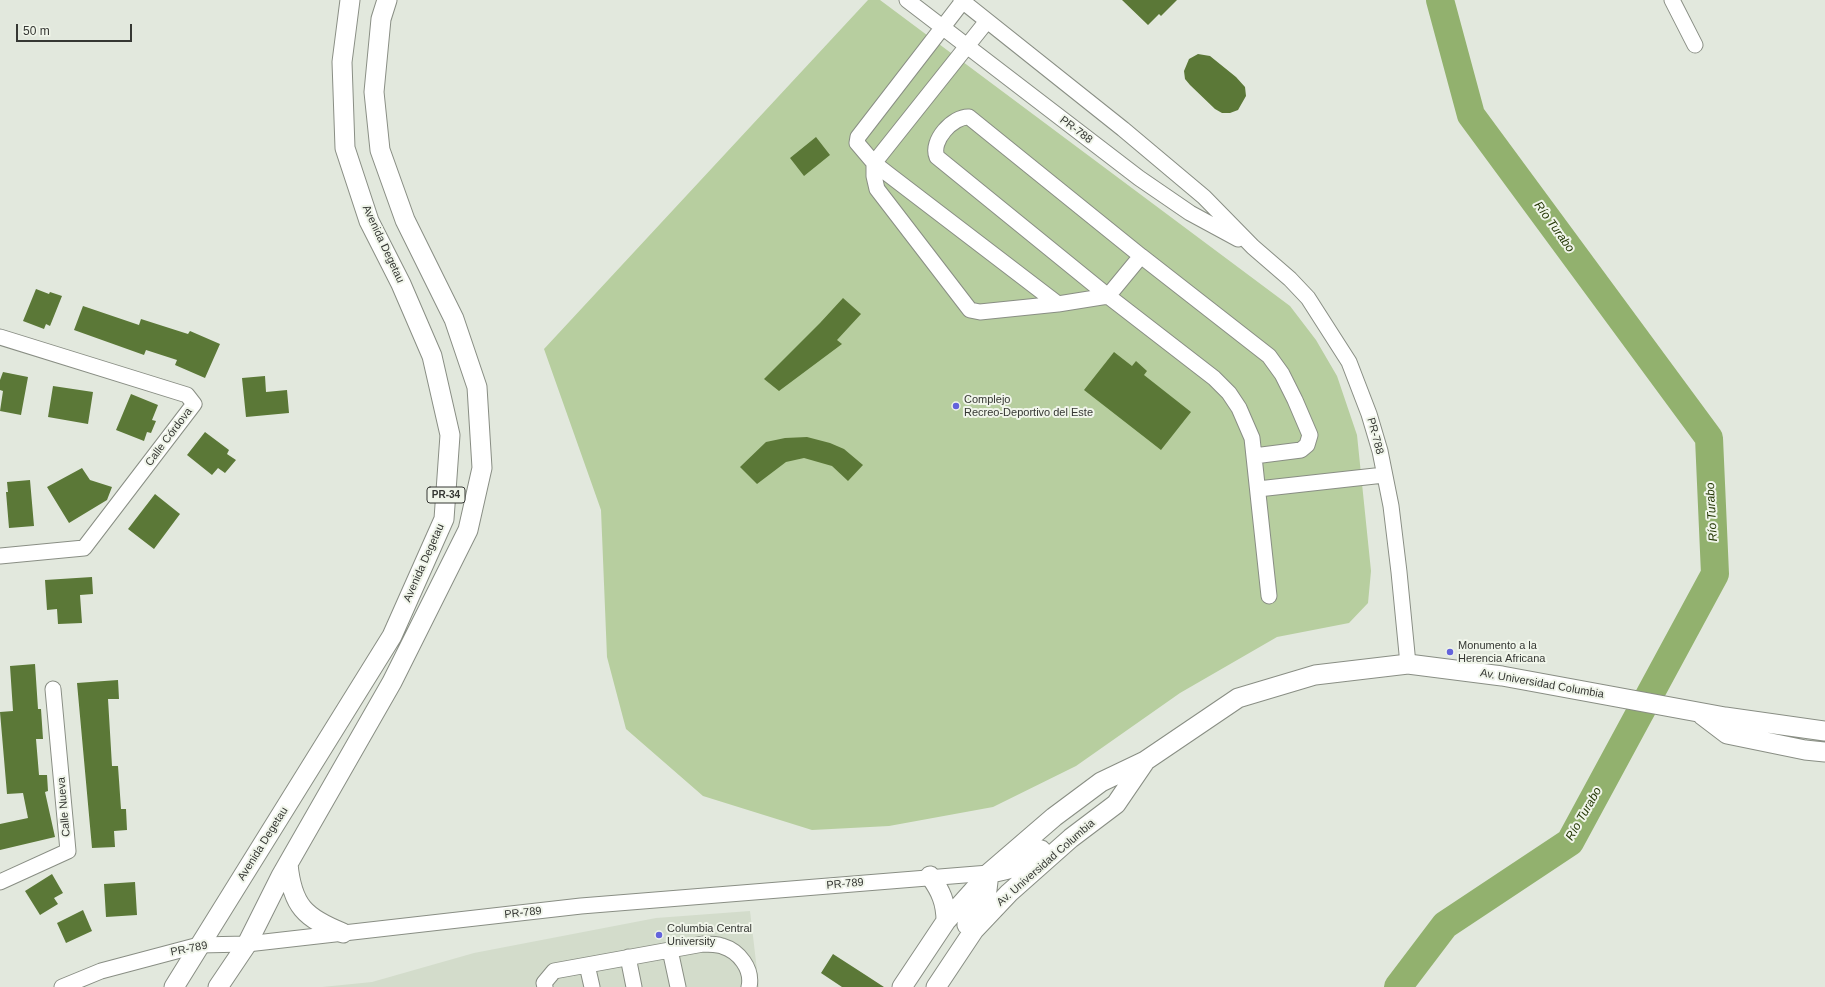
<!DOCTYPE html>
<html>
<head>
<meta charset="utf-8">
<style>
  body { margin:0 }
  #map { position:relative; width:1825px; height:987px; overflow:hidden; background:#e2e8dd; font-family:Arial,sans-serif }
  canvas { display:block }
  .scale { position:absolute; left:16px; top:24px; width:116px; height:18px; box-sizing:border-box; border:2px solid #353733; border-top:0; padding-left:5px; font-size:12px; line-height:14px; white-space:nowrap; color:#353733; -webkit-text-stroke:3px #f0f5ea; paint-order:stroke }
</style>
</head>
<body>
<div id="map">
<canvas width="1825" height="987"></canvas>
<div class="scale">50 m</div>
</div>
<script>
const ctx = document.querySelector('canvas').getContext('2d');
ctx.lineJoin = 'round';
function fill(path, color) {
  ctx.fillStyle = color;
  ctx.fill(path, 'evenodd');
}
function stroke(path, color, width, dash) {
  ctx.strokeStyle = color;
  ctx.lineWidth = width;
  ctx.lineCap = dash ? 'butt' : 'round';
  ctx.setLineDash(dash || []);
  ctx.stroke(path);
}
function drawText(font, color, halo, rows, align = 'center') {
  ctx.font = font + ' Arial,sans-serif';
  ctx.lineWidth = 4;
  ctx.setLineDash([]);
  ctx.textBaseline = 'middle';
  ctx.strokeStyle = halo;
  ctx.fillStyle = color;
  for (const [text, x, y, turn = 0] of rows) {
    ctx.save();
    ctx.translate(x, y);
    ctx.rotate((+turn || 0) * Math.PI / 180);
    ctx.textAlign = isNaN(turn) ? turn : align;
    if (halo) ctx.strokeText(text, 0, 0);
    ctx.fillText(text, 0, 0);
    ctx.restore();
  }
}
const built = new Path2D(`
  M750,911L759,987H322L372,982L474,953L656,918Z`);
const green = new Path2D(`
  M868,0H880L1290,306L1316,340L1337,376L1357,435L1371,571L1368,603L1349,623L1277,637L1180,693L1076,766L993,807L889,826L812,830L703,796L626,729L607,657L601,510L544,349Z`);
const river = new Path2D(`
  M1398,987L1445,925L1570,842L1715,574L1709,438L1471,115L1440,0`);
const building = new Path2D(`
  M1122,0H1177L1161,16L1159,14L1148,25Z
  M1198,54L1210,56L1236,77L1245,87L1246,96L1238,110L1230,113H1222L1215,109L1190,85L1185,79L1184,71L1189,59Z
  M816,137L830,155L804,176L790,158Z
  M36,289L49,294L50,292L62,296L50,326L46,324L44,329L23,321Z
  M843,298L861,314L837,340L842,344L779,391L764,379L820,323Z
  M83,306L139,325L141,319L188,334L190,331L220,344L205,378L175,365L177,360L146,350L144,355L74,330Z
  M1114,352L1132,366L1136,361L1147,371L1144,375L1191,412L1161,450L1084,390Z
  M3,372L28,377L21,415L0,411L3,391L0,390V380Z
  M265,376L266,392L287,390L289,413L246,417L242,378Z
  M53,386L93,392L88,424L48,417Z
  M131,394L158,405L152,420L156,421L151,433L147,432L144,441L116,430Z
  M205,432L229,450L227,454L236,460L225,473L218,468L212,475L187,455Z
  M807,437L830,443L844,449L863,465L848,481L832,466L804,458L786,462L757,484L740,467L766,442L785,438Z
  M82,468L90,480L112,487L107,500L69,523L47,487Z
  M30,480L34,526L9,528L6,492H8L7,482Z
  M155,494L180,514L154,549L128,529Z
  M92,577L93,594L80,595L82,623L58,624L57,609L47,610L45,580Z
  M35,664L38,709H41L43,739H36L39,775H47L48,791L45,792L55,837L0,850V824L28,818L23,793L7,794L0,712L13,711L10,666Z
  M118,680L119,699H108L112,766H118L121,809H126L127,830L114,831L115,847L92,848L77,683Z
  M52,874L63,893L54,898L58,904L40,915L25,891Z
  M135,882L137,915L106,917L104,884Z
  M83,910L92,931L66,943L57,923Z
  M833,954L864,974L884,987H842L821,973Z`);
const minor = new Path2D(`
  M907,0L1139,178L1190,213L1238,239
  M961,0L1123,129L1204,197L1253,247L1290,279L1308,298L1349,362L1369,414L1380,451L1391,506L1399,572L1408,664
  M1672,0L1695,45
  M963,1L858,137L857,143L874,163L888,174L1058,304
  M987,21L874,163V176L877,189L970,310L980,312L1058,304L1108,296L1141,256L969,117C953,116 930,141 937,157L1108,296L1214,378L1229,393L1239,408L1252,438L1269,596
  M1141,256L1269,356L1282,374L1295,400L1310,435L1307,445L1301,450L1254,456
  M0,337L187,395L194,404L84,548L0,556
  M1258,489L1384,475
  M0,882L68,851L53,689
  M670,950L678,987
  M628,957L634,987
  M587,965L592,987
  M62,987L101,971L199,945L247,944L581,906L989,873
  M545,987L544,983L554,971L703,944C709,944 716,944 722,946C739,951 753,969 749,987`);
const major = new Path2D(`
  M1702,715L1727,734L1805,750L1825,752
  M288,864C292,906 305,918 343,933
  M930,876C941,891 946,903 946,921
  M967,925L987,890L989,873C1013,870 1022,864 1041,850
  M174,987L392,636L444,519L450,435L432,356L401,284L369,221L345,148L342,62L350,0
  M218,987L247,944L281,876L392,682L468,530L482,468L477,387L454,319L405,220L380,150L374,92L381,19L387,0
  M902,987L946,921L989,873L1054,817L1101,782L1145,761L1238,698L1315,675L1408,664L1502,676L1725,717L1825,731
  M936,987L974,930L1009,893L1071,838L1116,804L1144,763`);
const markers = [
  [956,406,4,"#6363dc"],
  [1450,652,4,"#6363dc"],
  [659,935,4,"#6363dc"]
];
const shields = [
  [446,495,38]
];
const shieldNames = [
  ["PR-34",446,495]
];
const streetNames = [
  ["PR-788",1076,130,37],
  ["Avenida Degetau",383,244,65],
  ["PR-788",1375,436,75],
  ["Calle Córdova",169,437,-53],
  ["Avenida Degetau",424,563,-66],
  ["Av. Universidad Columbia",1542,684,10],
  ["Calle Nueva",64,807,-95],
  ["Avenida Degetau",263,844,-58],
  ["Av. Universidad Columbia",1046,863,-41],
  ["PR-789",845,884,-5],
  ["PR-789",523,913,-6],
  ["PR-789",189,949,-11]
];
const poiNames = [
  ["Complejo",964,400],
  ["Recreo-Deportivo del Este",964,413],
  ["Monumento a la",1458,646],
  ["Herencia Africana",1458,659],
  ["Columbia Central",667,929],
  ["University",667,942]
];
const waterNames = [
  ["Río Turabo",1554,227,54],
  ["Río Turabo",1712,512,-93],
  ["Río Turabo",1584,814,-60]
];
fill(built, '#d3dccb');
fill(green, '#b7ce9f');
stroke(river, '#92b16e', 28);
fill(building, '#5b7837');
stroke(minor, '#898e84', 17);
stroke(major, '#898e84', 21);
stroke(minor, '#fff', 15);
stroke(major, '#fff', 19);
for (const [x, y, r, color] of markers) {
  const dot = new Path2D();
  dot.arc(x, y, r, 0, 2 * Math.PI);
  ctx.fillStyle = color;
  ctx.fill(dot);
  stroke(dot, '#f0f5ea', 1.5);
}
for (const [x, y, w] of shields) {
  const box = new Path2D();
  box.roundRect(x - w / 2, y - 8, w, 16, 3);
  ctx.fillStyle = '#f0f5ea';
  ctx.fill(box);
  stroke(box, '#353733', 1);
}
drawText('bold 10px', '#353733', null, shieldNames);
drawText('11px', '#353733', '#f0f5ea', streetNames);
drawText('11px', '#353733', '#f0f5ea', poiNames, 'left');
drawText('italic 12px', '#243705', '#f0f5ea', waterNames);
</script>
</body>
</html>
